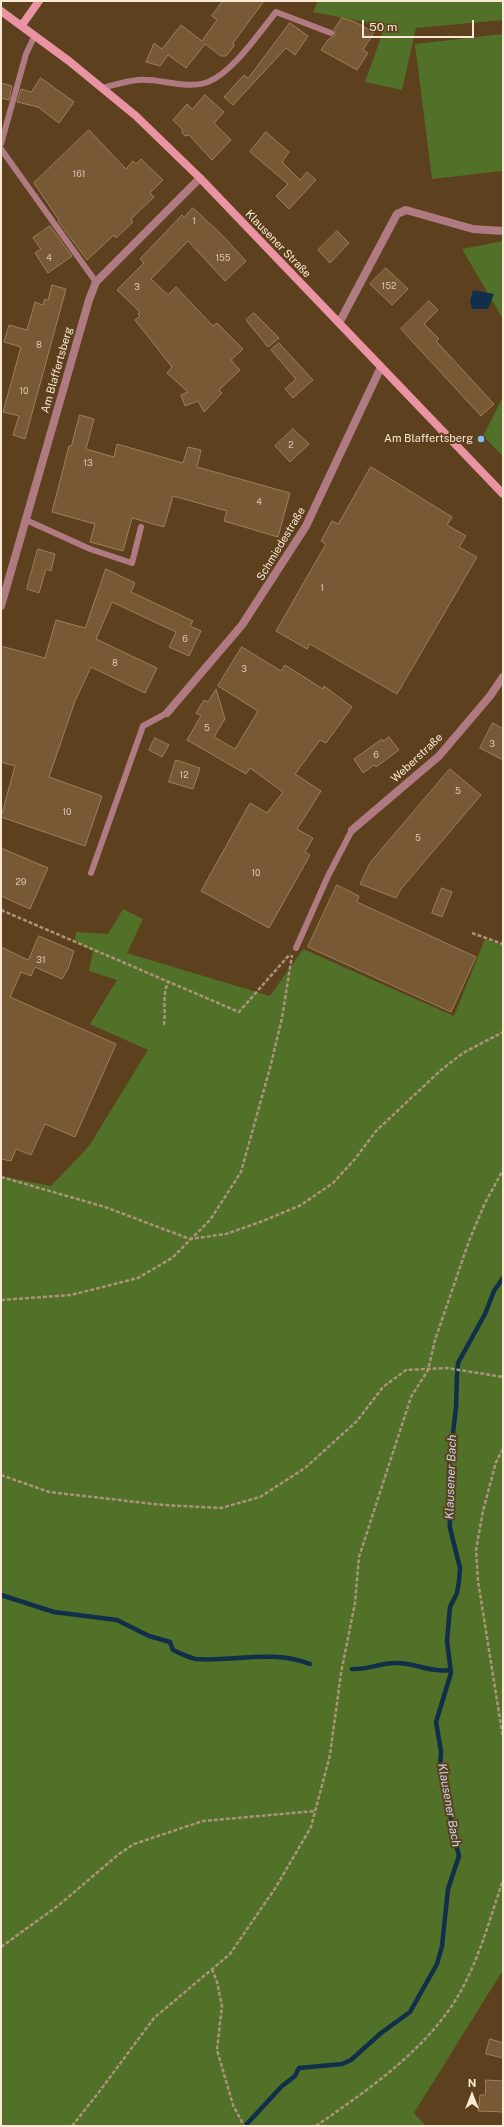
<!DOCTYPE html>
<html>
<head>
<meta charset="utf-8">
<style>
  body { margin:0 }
  #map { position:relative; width:504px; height:2127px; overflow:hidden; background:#5d401d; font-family:"Public Sans",sans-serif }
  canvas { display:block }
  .frame { position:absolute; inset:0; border:2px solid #fbe9d6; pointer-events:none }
  .north { position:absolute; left:452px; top:2075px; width:40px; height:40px; -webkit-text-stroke:3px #5d401d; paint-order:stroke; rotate:0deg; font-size:11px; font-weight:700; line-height:16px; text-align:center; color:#fbe9d6 }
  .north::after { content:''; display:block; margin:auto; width:14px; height:18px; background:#fbe9d6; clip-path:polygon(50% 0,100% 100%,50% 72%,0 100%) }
  .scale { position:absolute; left:362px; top:20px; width:112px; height:18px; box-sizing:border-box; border:2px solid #fbe9d6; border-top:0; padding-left:5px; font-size:12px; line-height:14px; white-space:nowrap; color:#fbe9d6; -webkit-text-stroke:3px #5d401d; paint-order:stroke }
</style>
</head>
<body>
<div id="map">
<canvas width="504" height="2127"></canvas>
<div class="frame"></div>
<div class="north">N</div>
<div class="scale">50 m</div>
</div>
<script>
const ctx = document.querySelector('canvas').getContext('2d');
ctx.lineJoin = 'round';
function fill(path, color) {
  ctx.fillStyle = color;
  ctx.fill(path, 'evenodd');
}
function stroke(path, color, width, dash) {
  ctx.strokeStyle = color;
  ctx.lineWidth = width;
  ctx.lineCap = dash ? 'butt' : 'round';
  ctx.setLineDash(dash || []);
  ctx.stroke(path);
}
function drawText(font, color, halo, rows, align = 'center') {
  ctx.font = font + ' "Public Sans",sans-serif';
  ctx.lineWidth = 4;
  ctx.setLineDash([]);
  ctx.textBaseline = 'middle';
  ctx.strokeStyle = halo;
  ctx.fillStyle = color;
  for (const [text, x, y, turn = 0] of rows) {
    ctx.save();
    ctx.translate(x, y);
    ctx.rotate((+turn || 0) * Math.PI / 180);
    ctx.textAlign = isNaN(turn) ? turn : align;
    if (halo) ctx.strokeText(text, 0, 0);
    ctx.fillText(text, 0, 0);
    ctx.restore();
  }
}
const green = new Path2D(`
  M318,1H503V20L416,28L402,90L365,82L385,26L313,12Z
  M503,34V171L432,179L415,44Z
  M503,241V319L462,249Z
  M503,397V456L483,436Z
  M123,909L143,919L127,953L270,996L303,949L454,1016L485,939L503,945V1970L414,2113L426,2126H1V1176L51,1186L89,1146L148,1050L90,1024L117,980L89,971L93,951L75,941L76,932L108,934Z`);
const water = new Path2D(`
  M473,290L494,294L488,309H472L470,301Z`);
const stream = new Path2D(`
  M1,1595L54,1612L117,1620L149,1636L170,1642L173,1650C180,1653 189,1658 196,1659C235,1662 272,1649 310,1664
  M352,1669C367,1670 380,1663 395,1663C414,1662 430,1673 450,1670
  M245,2126L282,2086L295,2076L299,2068L342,2064L351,2060L381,2033L410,2012L437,1964L442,1946L448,1889L459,1856L453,1833L447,1789L440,1768L441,1751L436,1722L451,1673L447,1641L450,1607L457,1593L459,1581L460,1568L450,1528L449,1498V1468L456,1407L457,1375L458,1363L485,1314L494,1291L503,1278`);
const building = new Path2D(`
  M223,1H264L233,43L234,46L226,56H221L205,44L186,68L168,55L160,66L146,62L154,43L162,49L181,25L202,41L217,20L212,16Z
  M342,18L355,22L374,32L363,50L368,53L357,70L321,50L328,40L335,35L334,30Z
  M290,23L308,36L295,55L286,48L233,105L224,97L244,75L248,78Z
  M41,78L74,102L59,123L38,107L17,102L21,89L31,92Z
  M1,83L12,86L9,100L1,98Z
  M205,95L224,112L214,123L231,140L212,160L189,135L185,136L182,132V129L173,120L187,104L192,109Z
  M89,130L126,169L133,161L136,164L141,159L163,180L150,193L154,197L131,219L133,222L116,238L114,235L87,260L58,221L59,220L34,183Z
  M266,132L289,152L282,162L300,180L307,172L316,180L289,209L276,196L288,184L250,152Z
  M193,208L222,235L246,261L225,281L188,241L151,279L168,295L176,287L213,326L217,323L243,349L231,360L240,370L219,390L222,393L204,412L198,401L185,406L181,395L188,392L167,373L172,367L135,320L140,316L138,314L140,312L117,290L144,263L140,259L182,215L184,217Z
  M50,226L72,256L48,273L35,253L41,249L33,238Z
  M337,231L349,243L330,263L318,250Z
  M386,268L408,289L392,305L370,284Z
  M52,285L66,289L25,439L13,435L19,416L3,412L21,347L4,342L9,325L27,330L35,302L43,305L45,299L48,300Z
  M429,301L438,310L424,324L439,339L436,341L494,404L481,416L401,329Z
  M254,313L279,338L268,347L246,320Z
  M279,343L313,380L293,398L285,389L296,379L271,350Z
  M80,415L94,419L86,449L114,457L117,444L183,463L188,447L201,450L197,467L290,493L278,537L224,521L227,511L173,496L164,527L132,518L123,551L90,542L95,524L52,512L69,446H71Z
  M293,429L309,444L290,462L275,446Z
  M371,467L452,517L447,525L466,536L459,547L477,557L397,694L310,644L307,649L276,631L326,544L321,541L332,521L338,524Z
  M38,549L55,554L51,571L46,569L39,593L27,589Z
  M106,569L135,583L131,592L193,621L190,626L201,631L189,656L169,647L176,632L112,602L96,639L157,668L145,693L91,667L75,701L49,777L102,796L85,846L1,817L15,766L1,762V646L45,658L56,620L85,628Z
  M242,647L281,671L285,665L323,689L324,686L352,707L326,743L320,740L295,774L321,791L297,829L313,838L305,852L310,855L269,928L201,891L250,803L267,813L283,792L250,768L246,774L187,740L201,716L196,713L204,700L208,702L216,689L225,719L214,737L235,749L258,711L218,686Z
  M493,723L503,729V760L480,748Z
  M389,737L399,750L376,767L374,765L363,773L354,759L382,739L383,741Z
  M155,738L169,745L162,757L149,750Z
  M176,760L200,768L193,789L169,782Z
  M450,769L481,795L401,889L396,898L360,884L370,863Z
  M1,848L48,868L30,909L1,896Z
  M337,885L359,896L357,902L476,957L451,1012L308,947Z
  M442,888L452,892L442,917L432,913Z
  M39,936L74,951L68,969L62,979L35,967L31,976L21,972L10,997L116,1044L75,1137L45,1124L31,1155L16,1149L11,1161L1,1159V947L28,960Z
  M490,2039L503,2043V2058L486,2054Z
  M486,2080L503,2081V2112L478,2111L480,2095H485Z`);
const path = new Path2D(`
  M1,910L239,1012L290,954
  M472,933L503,944
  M164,1025C166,1010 162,996 168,982
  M1,1177L105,1207L190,1239L226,1234L263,1221L301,1205L333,1183L355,1159L376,1131L441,1070L463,1053L503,1032
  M1,1300L71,1295L138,1278L172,1258L210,1220L241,1172L270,1068L282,1018L292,955
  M503,1449L496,1462L483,1511L476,1550L478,1581L503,1738
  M1,1475L49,1492L163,1505L221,1508L260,1497L305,1468L357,1421L383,1387L406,1370L447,1368L503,1377
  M1,1947L59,1905L119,1854L134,1844L203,1821L315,1811
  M212,1969L217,1982L222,2006L217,2050L233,2105L244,2126
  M72,2126L99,2092L154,2018L230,1954L276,1887L311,1827L330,1755L341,1673L355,1603L359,1557L411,1397L428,1370L435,1340L469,1241L485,1203L503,1170
  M316,2126C366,2091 421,2054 455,2001C478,1964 489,1921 503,1880`);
const lane = new Path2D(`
  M102,88C114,85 126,81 138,80C160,78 186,90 208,82C233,72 259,33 276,12L331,33
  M1,144L26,54L35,35
  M1,149L96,282
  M26,520L90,549L132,563L141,527
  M91,873L143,726L167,713
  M296,948L328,876L352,830`);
const street = new Path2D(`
  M339,323L397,214L406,210L473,229L503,231
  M1,606L89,300L96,282L200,178
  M167,713L242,625L306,526L381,367
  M352,830L439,756L490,696L503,677`);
const secondary = new Path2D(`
  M1,11L69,61L136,116L200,178L503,494
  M22,25L39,1`);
const markers = [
  [481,439,4,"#80bdfa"]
];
const numberNames = [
  ["161",79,174],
  ["1",194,221],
  ["4",49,258],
  ["155",223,258],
  ["152",389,286],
  ["3",137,287],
  ["8",39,345],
  ["10",24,391],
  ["2",291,445],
  ["13",88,463],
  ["4",259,502],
  ["1",322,588],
  ["6",185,639],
  ["8",115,663],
  ["3",244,669],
  ["5",207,728],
  ["3",492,744],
  ["6",376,755],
  ["12",184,775],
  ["5",458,791],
  ["10",67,812],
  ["5",418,838],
  ["10",256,873],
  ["29",21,882],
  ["31",41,960]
];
const streetNames = [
  ["Klausener Straße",278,244,46],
  ["Am Blaffertsberg",57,370,-74],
  ["Schmiedestraße",281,544,-59],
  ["Weberstraße",417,758,-43]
];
const poiNames = [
  ["Am Blaffertsberg",473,439]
];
const waterNames = [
  ["Klausener Bach",451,1477,-88],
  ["Klausener Bach",449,1805,80]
];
fill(green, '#517028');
fill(water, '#112f4a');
stroke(stream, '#112f4a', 4.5);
fill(building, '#775936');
stroke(building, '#9e7e5b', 1);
stroke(path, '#ab9479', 2.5, [4, 2]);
stroke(lane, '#b07a82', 6);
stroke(street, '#b07a82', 8);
stroke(secondary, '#ea94a3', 8);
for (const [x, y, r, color] of markers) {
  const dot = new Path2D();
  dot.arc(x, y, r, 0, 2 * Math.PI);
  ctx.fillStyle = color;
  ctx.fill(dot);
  stroke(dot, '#5d401d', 1.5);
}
drawText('9px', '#dac5ae', null, numberNames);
drawText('11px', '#fbe9d6', '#5d401d', streetNames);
drawText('11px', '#fbe9d6', '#5d401d', poiNames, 'right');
drawText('italic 12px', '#c1d5ea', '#5d401d', waterNames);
</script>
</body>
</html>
